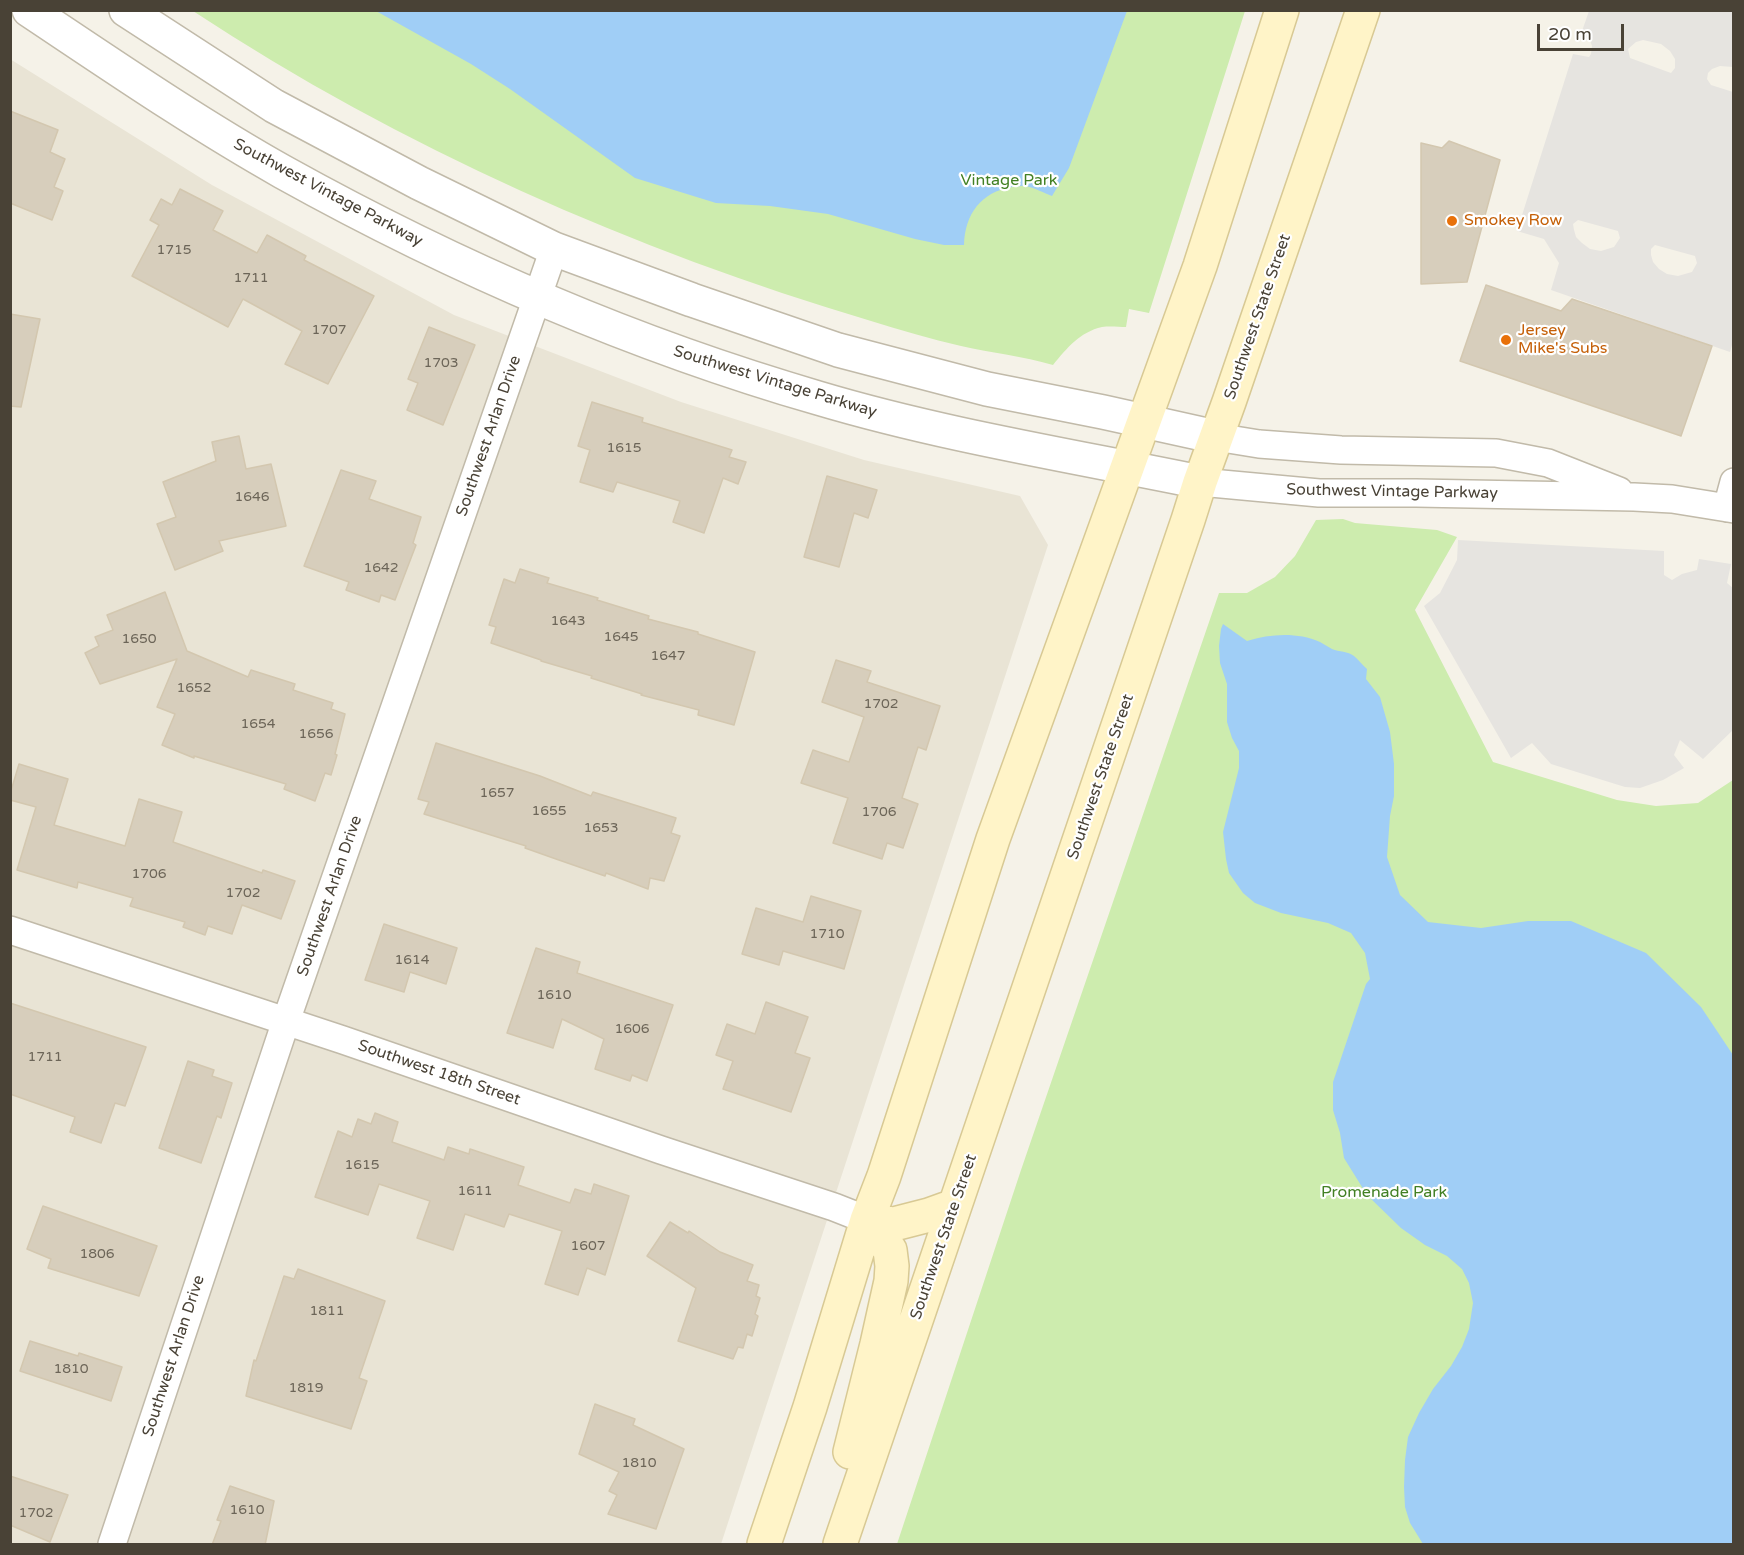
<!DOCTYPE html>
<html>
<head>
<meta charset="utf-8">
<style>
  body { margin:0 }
  #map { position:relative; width:1744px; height:1555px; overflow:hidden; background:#f5f2e8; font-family:"Varela Round",sans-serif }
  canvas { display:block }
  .frame { position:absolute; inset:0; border:12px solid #494236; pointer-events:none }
  .scale { position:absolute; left:1537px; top:24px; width:87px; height:27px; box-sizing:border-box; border:3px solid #494236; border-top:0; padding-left:8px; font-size:18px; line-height:21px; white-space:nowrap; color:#494236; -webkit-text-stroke:4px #fff; paint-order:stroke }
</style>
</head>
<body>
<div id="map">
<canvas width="1744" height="1555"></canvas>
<div class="frame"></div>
<div class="scale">20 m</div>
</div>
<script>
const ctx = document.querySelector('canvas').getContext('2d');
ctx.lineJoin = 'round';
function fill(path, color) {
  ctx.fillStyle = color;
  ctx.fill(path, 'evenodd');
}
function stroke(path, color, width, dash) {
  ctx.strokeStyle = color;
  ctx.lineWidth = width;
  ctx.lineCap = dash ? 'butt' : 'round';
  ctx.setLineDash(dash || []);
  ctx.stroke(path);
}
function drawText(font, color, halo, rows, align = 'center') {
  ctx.font = font + ' "Varela Round",sans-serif';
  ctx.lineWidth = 4.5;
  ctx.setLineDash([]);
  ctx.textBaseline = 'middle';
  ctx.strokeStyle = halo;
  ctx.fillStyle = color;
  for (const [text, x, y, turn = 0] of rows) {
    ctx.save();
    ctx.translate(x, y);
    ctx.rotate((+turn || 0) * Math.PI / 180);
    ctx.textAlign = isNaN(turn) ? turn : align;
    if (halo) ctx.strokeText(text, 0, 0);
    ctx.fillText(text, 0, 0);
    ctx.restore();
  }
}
const residential = new Path2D(`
  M10,59L212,185L454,315L681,402L864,460L1020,496L1048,545L721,1544H11Z`);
const green = new Path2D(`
  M193,11H1245L1149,313L1129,309L1126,327C1119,327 1110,326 1102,327C1080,332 1067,348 1053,365C1023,356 992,353 961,346C931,339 900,330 871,321C633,250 401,148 193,11Z
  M1343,519L1355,523L1437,530L1457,537L1415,610L1493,762L1617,800L1656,806L1698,803L1733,780V1544H897L1021,1170L1219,593H1247L1275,577L1295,556L1316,520Z`);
const parking = new Path2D(`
  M1589,11H1733V67L1720,66L1712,69L1708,73L1707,79L1711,85L1733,92L1734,338L1730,352L1551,290L1559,263L1544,239L1517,231L1573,54L1589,57L1591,54L1592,46L1590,40L1581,34ZM1643,40L1661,44L1670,51L1675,59V68L1671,73L1630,58L1628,49L1636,42ZM1578,220L1618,231L1620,238L1614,247L1601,251L1590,249L1582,243L1576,237L1574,230L1573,224ZM1655,245L1695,256L1697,263L1692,272L1678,276L1667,274L1659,269L1653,262L1651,255V249Z
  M1458,540L1664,551V575L1672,580L1682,574L1697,570L1699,559L1731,564L1727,583L1734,589L1733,730L1703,759L1680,740L1674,755L1684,768L1663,780L1640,788L1625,787L1551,764L1532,743L1511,758L1424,606L1440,593L1457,560Z`);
const water = new Path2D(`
  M376,11H1127L1069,168L1052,196C1044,193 1035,188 1026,186C1022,185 1017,187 1012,187C981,192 965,214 964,245H944L915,239L828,214L770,206L716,203L635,178L510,89L471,64Z
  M1223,624L1247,641C1270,634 1297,632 1320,642C1324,644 1328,647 1332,649C1339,652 1348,651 1354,656C1359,660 1362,665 1367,669L1366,679L1380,697L1390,732L1394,764V796L1390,816L1387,857L1400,895L1428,922L1481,928L1528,921H1571L1646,953L1701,1007L1733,1055V1544H1423L1410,1523L1405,1507L1404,1487L1405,1460L1408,1437L1419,1413L1433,1389L1451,1366L1462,1347L1469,1329L1473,1303L1469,1283L1462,1269L1447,1256L1425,1245L1401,1228L1367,1195L1344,1158L1340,1133L1333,1110V1082L1366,984L1370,979L1365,953L1351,933L1328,923L1281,913L1255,903L1243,893L1229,873L1226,859L1223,832L1239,768V751L1232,738L1227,722V684L1220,663L1219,646L1221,629Z`);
const building = new Path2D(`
  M10,111L58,130L50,152L65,159L54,187L63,191L52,220L10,203Z
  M1449,141L1500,160L1467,282L1421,284V143L1442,148Z
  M180,189L223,211L213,230L257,253L267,235L306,256L304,260L374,296L328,384L285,364L302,331L243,299L228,327L132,276L159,225L150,220L161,199L172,205Z
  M1486,285L1561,311L1572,299L1712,346L1681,436L1460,361Z
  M10,314L40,319L21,407L10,406Z
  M429,327L475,345L443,425L407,410L418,383L408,379Z
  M592,402L643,418L642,422L732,450L729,457L746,462L738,484L723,478L704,533L673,522L680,501L617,482L613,492L580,482L590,450L578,446Z
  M239,436L246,469L271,464L286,526L219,541L223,551L175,570L157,524L176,517L163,482L216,461L212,442Z
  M341,470L376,481L369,499L421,517L413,543L416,545L395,600L381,595L379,602L346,590L349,582L304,566Z
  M827,476L877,490L868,518L854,513L839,567L804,557Z
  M520,569L549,578L547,583L598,598L597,600L649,616L648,619L698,632V634L755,652L734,725L698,715L699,710L641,695L642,694L591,678L592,676L541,661V660L491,643L496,627L489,625L504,579L515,583Z
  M165,592L187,651L248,677L251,670L295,684L293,690L333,703L331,709L345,714L335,754L337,755L331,775L325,773L315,801L284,789L286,784L194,756V758L162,745L175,714L157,707L177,659L100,684L85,653L99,646L95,637L113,630L107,615Z
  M836,660L871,671L867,682L940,706L926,750L918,747L902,798L918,804L903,848L887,843L882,859L833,843L848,798L801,783L813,750L849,762L864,717L822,702Z
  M436,743L540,776L591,796L593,792L676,818L671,833L680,836L664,881L650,878L648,889L606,873L605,876L556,859L525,848L526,846L424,814L429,802L418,799Z
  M19,764L68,779L54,825L125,846L139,799L182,812L173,842L262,873L263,870L295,881L281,919L242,905L232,934L208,926L205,935L183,927L185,922L130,906L133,898L78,882L77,888L17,870L36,807L10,800V794Z
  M811,896L861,911L844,969L783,951L779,965L742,954L756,908L803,922Z
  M384,924L457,948L446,984L410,972L404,992L365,980Z
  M536,948L580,962L577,973L673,1005L647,1081L632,1075L630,1081L595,1069L604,1039L562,1019L553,1048L507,1033Z
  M766,1002L808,1017L795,1053L810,1058L791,1112L723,1089L733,1061L716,1055L727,1024L755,1034Z
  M10,1003L146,1047L125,1106L115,1103L101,1143L70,1132L75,1117L10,1094Z
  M188,1061L214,1070L212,1076L232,1083L221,1118L217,1116L201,1163L159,1148Z
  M375,1113L398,1122L392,1142L444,1160L448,1147L469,1154L470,1149L524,1167L518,1185L570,1203L575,1189L591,1194L594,1184L629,1196L605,1275L587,1268L578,1295L545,1284L562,1231L509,1214L504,1227L465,1214L453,1250L417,1238L430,1201L379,1184L368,1215L315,1197L338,1131L352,1137L358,1119L371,1124Z
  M43,1206L157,1246L139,1296L48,1268L51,1259L27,1249Z
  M670,1222L688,1233L689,1231L720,1252L753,1265L747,1281L759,1285L756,1296L760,1298L755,1314L758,1316L752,1336L747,1334L743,1348L738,1347L733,1359L678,1341L696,1288L647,1256Z
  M298,1269L385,1301L359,1378L367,1381L351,1429L246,1396L254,1360L256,1361L284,1276L294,1279Z
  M30,1341L78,1356L79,1353L122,1367L111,1401L20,1371Z
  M595,1404L635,1419L633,1425L684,1449L656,1529L608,1514L617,1495L609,1491L619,1472L579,1454Z
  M10,1476L68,1495L50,1542L10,1525Z
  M230,1486L274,1501L265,1545H212L221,1521L217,1520Z`);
const minor = new Path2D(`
  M1216,437L1259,444L1341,450L1496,453L1548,463L1619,491
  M1200,482L1319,493H1416L1634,497L1672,499L1734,509
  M1727,508L1734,482
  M10,930L343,1040L661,1150L834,1207L867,1220
  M112,1544L286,1021L554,249`);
const tertiary = new Path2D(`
  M29,10C113,66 196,123 283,172C452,266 632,344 818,398C942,435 1073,456 1200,482
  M126,10L274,106L419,183L554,249L692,300L838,350L987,389L1103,412L1216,437`);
const secondary = new Path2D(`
  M867,1220L894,1224L929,1215L954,1206
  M850,1452L877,1344L891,1281L892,1266L890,1250L867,1220
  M764,1544L810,1407L867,1220L884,1176L993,839L1200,266L1282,10
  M840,1544L1188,520L1200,482L1229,402L1363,10`);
const markers = [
  [1452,221,6,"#e8710a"],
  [1506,340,6,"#e8710a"]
];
const numberNames = [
  ["1715",174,250],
  ["1711",251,278],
  ["1707",329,330],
  ["1703",441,363],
  ["1615",624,448],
  ["1646",252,497],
  ["1642",381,568],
  ["1643",568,621],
  ["1645",621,637],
  ["1650",139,639],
  ["1647",668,656],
  ["1652",194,688],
  ["1702",881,704],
  ["1654",258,724],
  ["1656",316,734],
  ["1657",497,793],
  ["1655",549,811],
  ["1706",879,812],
  ["1653",601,828],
  ["1706",149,874],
  ["1702",243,893],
  ["1710",827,934],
  ["1614",412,960],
  ["1610",554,995],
  ["1606",632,1029],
  ["1711",45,1057],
  ["1615",362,1165],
  ["1611",475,1191],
  ["1607",588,1246],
  ["1806",97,1254],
  ["1811",327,1311],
  ["1810",71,1369],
  ["1819",306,1388],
  ["1810",639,1463],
  ["1610",247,1510],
  ["1702",36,1513]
];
const parkNames = [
  ["Vintage Park",1009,181],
  ["Promenade Park",1384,1193]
];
const streetNames = [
  ["Southwest Vintage Parkway",328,193,28],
  ["Southwest State Street",1258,317,-71],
  ["Southwest Vintage Parkway",775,382,17],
  ["Southwest Arlan Drive",489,436,-71],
  ["Southwest Vintage Parkway",1392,492,1],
  ["Southwest State Street",1101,777,-71],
  ["Southwest Arlan Drive",330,896,-71],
  ["Southwest 18th Street",439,1073,19],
  ["Southwest State Street",944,1237,-71],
  ["Southwest Arlan Drive",174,1356,-72]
];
const foodNames = [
  ["Smokey Row",1464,221],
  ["Jersey",1518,331],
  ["Mike's Subs",1518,349]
];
fill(residential, '#e9e4d5');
fill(green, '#cdecae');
fill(parking, '#e6e4e0');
fill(water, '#a0cef6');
fill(building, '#d7cebc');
stroke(building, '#d3c7af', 1.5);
stroke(minor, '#c1baa9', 30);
stroke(tertiary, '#c1baa9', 36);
stroke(secondary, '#d8c994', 36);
stroke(minor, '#fff', 27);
stroke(tertiary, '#fff', 33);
stroke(secondary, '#fff4c8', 33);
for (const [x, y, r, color] of markers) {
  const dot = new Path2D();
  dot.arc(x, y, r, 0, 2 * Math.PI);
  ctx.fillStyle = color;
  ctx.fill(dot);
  stroke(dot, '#fff', 2);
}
drawText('14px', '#6c6558', null, numberNames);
drawText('16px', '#428024', '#fff', parkNames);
drawText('16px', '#494236', '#fff', streetNames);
drawText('16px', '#c56008', '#fff', foodNames, 'left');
</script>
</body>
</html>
